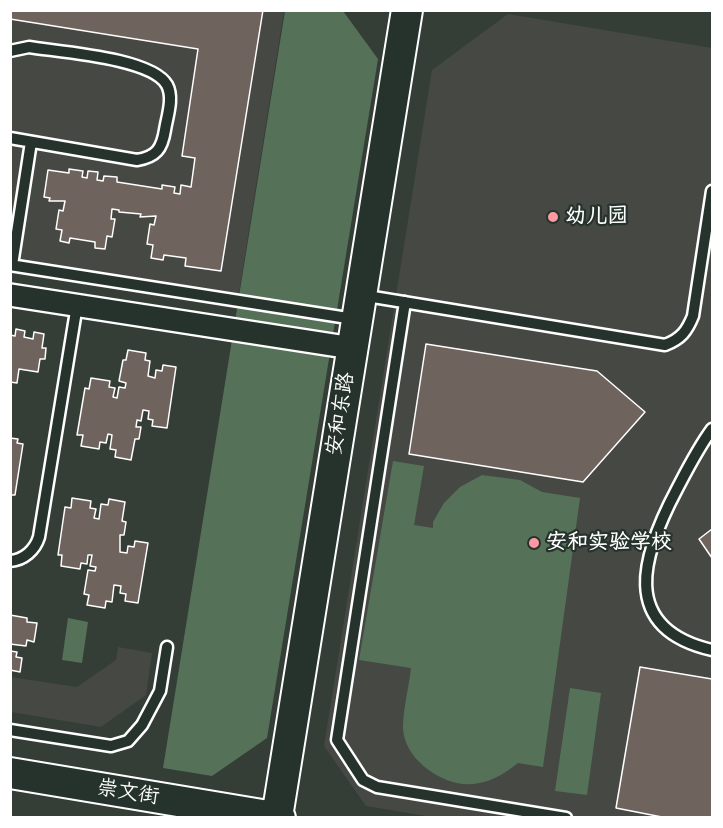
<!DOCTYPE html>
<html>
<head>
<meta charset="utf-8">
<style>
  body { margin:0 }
  #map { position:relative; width:723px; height:828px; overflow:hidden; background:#353d37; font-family:Itim,sans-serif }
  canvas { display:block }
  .frame { position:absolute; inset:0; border:12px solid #fff; pointer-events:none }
</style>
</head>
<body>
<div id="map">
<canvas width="723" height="828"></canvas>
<div class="frame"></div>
</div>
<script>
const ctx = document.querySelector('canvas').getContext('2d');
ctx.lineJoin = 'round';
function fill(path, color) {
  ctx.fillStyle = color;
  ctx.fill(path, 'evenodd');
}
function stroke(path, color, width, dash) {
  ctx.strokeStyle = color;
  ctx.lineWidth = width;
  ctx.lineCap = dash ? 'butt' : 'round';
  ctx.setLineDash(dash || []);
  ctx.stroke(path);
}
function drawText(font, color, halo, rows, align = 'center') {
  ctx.font = font + ' Itim,"LXGW WenKai TC",sans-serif';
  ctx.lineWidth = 4.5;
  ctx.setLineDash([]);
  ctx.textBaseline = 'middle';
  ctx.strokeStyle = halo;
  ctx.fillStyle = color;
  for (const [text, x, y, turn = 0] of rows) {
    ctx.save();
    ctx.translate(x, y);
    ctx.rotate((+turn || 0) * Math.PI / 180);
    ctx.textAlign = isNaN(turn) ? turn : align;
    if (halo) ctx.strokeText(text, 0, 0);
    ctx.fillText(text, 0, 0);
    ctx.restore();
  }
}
const built = new Path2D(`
  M10,11H284L237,305L11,269Z
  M508,14L712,48V817L438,818L366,806L324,746L432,70Z
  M118,647L152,653L146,695L101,727L11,712V677L77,687L116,660Z`);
const green = new Path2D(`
  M285,11H343L378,59L267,738L212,776L163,768Z
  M393,461L424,466L414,525L433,528V522L444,503L460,487L482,475L520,480L542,492L580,498L543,767L518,763C502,776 484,786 463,784C436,781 404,757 403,728C403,709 409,687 411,668L359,660Z
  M68,618L88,622L82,663L62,660Z
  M570,688L601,693L587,795L555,791Z`);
const building = new Path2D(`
  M10,10H263L221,271L185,266L186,258L164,255L163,260L151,258L153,245L147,244L150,224L154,225L156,216L140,217L141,214L119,212V210L112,209L111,219H115L112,237L107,236L105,249L95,248V242L70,238L69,243L60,241L62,230L56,229L59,210L63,211L65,201H49L50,198L44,197L48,170L69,173V169L83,171L82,177L87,178L88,171L98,172L97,180L103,181L104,176L117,177V182L162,189V185L175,187L174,193L180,194L181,185L191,187L195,158L182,156L198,49L10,19Z
  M16,329L25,331L24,337L33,339L34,332L44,334L42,348H46L45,359H40L38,372L19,369L17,383L10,382V335L15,336Z
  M426,344L597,371L645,412L583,482L409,454Z
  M128,350L146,353L145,360L150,361L148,376L155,378L156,370L162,371L163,365L176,367L167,428L152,426L153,420L148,419L149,411L143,410L141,421L137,420L136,427H141L139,439H135L131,460L115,457L116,450L110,449L112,435L108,434L106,443L100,442L99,449L81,446L83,435H77L85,388L89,389L91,378L110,381L109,387L115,388L113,397L117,398L119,387L125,388L126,383L119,381L123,360H126Z
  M10,438L18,439L17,443L23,444L15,495H10Z
  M72,498L91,501L90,508L96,509L94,518L99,519L101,504L108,505L109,499L125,502L122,521L126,522L124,535H120V552L127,553L128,546L134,547L135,541L148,543L138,603L125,601L126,594L120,593L121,586L114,585L112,602L106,601L105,608L87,605L89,595L84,594L88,570L95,571L96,567L90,566L92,555H88L87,564L81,563L80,569L61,566L62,555H58L65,507L71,508Z
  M712,529V558L699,539Z
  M10,615L27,618V622L37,623L34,642L27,640L26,646L10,644Z
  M10,651L17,652L16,657L22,658L20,672L10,670Z
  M640,667L712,679V818H667L616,808Z`);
const lane = new Path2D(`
  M10,51L29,47C60,52 152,58 167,85C174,98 167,117 165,130C162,149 156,157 137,160L10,138
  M10,265L354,319
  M12,265L31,142
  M361,295L665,345C681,339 687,331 693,316L712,191
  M405,302L337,740L363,780L377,787L566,818
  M712,429C698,448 688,468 677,489C643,553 617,628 712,650
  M10,561C24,560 35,550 39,537L77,305
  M10,730L111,746L128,741L142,725L160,691L167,647`);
const street = new Path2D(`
  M10,295L352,348`);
const secondary = new Path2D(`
  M10,773L280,818
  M277,817L407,10`);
const markers = [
  [553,217,6,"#ff9aa2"],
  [534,543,6,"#ff9aa2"]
];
const poiNames = [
  ["幼儿园",565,217],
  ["安和实验学校",546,543]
];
const streetNames = [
  ["安和东路",341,414,-81],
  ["崇文街",128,793,9]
];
fill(built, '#464843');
fill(green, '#557259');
fill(building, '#6f635e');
stroke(building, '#fff', 1.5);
stroke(lane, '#fff', 15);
stroke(street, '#fff', 26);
stroke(secondary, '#fff', 34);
stroke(lane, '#26332d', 10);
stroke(street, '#26332d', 21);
stroke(secondary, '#26332d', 30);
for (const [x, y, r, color] of markers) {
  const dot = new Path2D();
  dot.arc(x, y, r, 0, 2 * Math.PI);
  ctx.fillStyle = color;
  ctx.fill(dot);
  stroke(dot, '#26332d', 2);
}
drawText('bold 21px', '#fff', '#26332d', poiNames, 'left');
drawText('21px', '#fff', '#26332d', streetNames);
</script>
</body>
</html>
